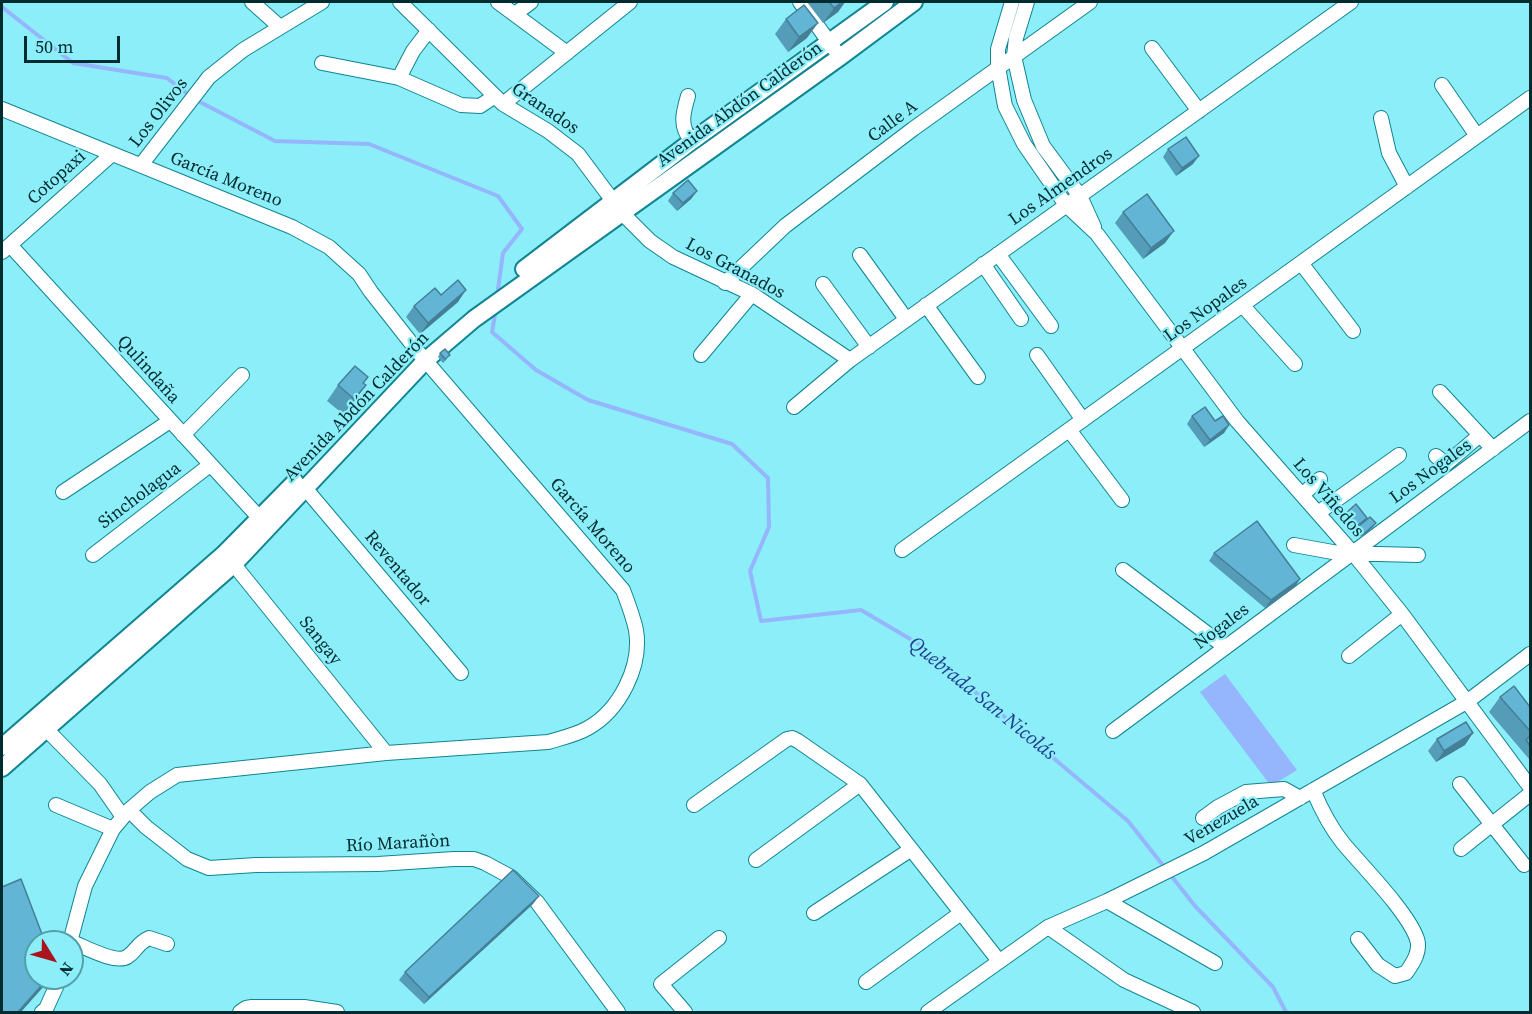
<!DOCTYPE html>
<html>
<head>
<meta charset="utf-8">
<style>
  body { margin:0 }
  #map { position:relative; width:1532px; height:1014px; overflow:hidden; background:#8ceef9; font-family:"Source Serif 4",serif }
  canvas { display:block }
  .frame { position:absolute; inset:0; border:3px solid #002b2f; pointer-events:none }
  .north { position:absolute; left:24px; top:930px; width:60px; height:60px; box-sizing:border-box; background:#8ceef9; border:2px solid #54a0a8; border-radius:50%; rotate:127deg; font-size:16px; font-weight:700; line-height:24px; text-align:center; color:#002b2f }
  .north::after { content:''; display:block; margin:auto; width:21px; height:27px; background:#a9141e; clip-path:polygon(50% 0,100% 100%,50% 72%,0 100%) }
  .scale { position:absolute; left:24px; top:36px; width:96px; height:27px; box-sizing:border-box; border:3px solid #002b2f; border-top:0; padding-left:8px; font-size:18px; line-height:21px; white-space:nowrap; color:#002b2f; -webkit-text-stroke:4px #8ceef9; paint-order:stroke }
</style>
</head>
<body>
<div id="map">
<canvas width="1532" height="1014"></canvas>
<div class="frame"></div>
<div class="north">N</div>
<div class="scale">50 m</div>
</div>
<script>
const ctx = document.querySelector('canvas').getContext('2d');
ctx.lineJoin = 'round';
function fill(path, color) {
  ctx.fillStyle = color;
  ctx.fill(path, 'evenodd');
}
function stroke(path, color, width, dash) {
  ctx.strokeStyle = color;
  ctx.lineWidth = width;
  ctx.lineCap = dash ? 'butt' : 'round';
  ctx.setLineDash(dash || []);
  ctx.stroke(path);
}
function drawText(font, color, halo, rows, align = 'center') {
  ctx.font = font + ' "Source Serif 4",serif';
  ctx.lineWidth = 4.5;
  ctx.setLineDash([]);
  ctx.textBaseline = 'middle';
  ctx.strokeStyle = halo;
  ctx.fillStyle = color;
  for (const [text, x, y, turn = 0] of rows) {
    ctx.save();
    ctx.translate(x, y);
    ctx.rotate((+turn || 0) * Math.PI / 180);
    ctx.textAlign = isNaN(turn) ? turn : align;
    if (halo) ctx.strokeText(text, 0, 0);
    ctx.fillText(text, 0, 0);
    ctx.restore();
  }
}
const water = new Path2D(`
  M1225,674L1297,770L1271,786L1200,692Z`);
const stream = new Path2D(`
  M2,7L73,63L167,78L190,96
  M196,100L275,141L369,144L498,196L522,229L503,253L497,296
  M496,309L492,332L536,370L588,400L732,444L768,478L769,527L750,571L761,621L861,610L917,643L1128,821L1195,906L1273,987L1286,1012`);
const minor = new Path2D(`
  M252,2L280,27
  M400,2L503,104L548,131L578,154L622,213L650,241L673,257L752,294L850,360
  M498,2L567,53
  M800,2L840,57
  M1012,2L998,49V67L1005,106L1024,144L1066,205L1097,234L1237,421L1352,552L1402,614L1530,787
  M1027,2L1016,38L1014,56L1024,100L1043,146L1080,196L1094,227
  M515,14L531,2
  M1152,48L1199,111
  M322,63L399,78L461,105L480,106L495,96
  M399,78L413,51L429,30
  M1442,85L1477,136
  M688,96C683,113 679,127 692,141
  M503,104L630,2
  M2,109L292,227L329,247L359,274L371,292L419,353L623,590C628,603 633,616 636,630C642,666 620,710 588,728C576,735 562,738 548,742L386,753L177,775L150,792L129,810L113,829L85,886L70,942
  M1381,118L1389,153L1407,187
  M141,165L209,77L243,50L322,2
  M10,245L265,524
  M2,252L111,155
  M998,254L1051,326
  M860,255L906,319
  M1301,263L1353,331
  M983,264L1021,319
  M725,283L785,226L913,129L1090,2
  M823,284L869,347
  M926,305L978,377
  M1243,306L1295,364
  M701,355L752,294
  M1037,355L1083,420
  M1440,392L1493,449
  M794,407L850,360L1351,2
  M1070,431L1122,500
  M183,435L242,375
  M1436,456L1446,464L1480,435
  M305,488L461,673
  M63,492L170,421
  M1302,495L1320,479
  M1318,513L1399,455
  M1294,545L1338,553L1418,555
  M902,550L1530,98
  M93,555L210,465
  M227,556L386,753
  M1123,570L1225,647
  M1349,656L1402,614
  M46,729L100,784L123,817
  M1113,731L1530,421
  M1460,784L1524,865
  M1313,790C1321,809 1330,827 1343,843C1362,866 1408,912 1417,939C1421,951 1413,963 1406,973L1395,976L1378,965L1358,939
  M56,805L113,829
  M694,805L787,739L792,738L798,741L860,784L999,961
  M129,810L146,827L187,859L209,868L256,865L378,864L454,859H474L485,863L511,877L537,902L618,1012
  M1203,818L1218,807L1246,792L1284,789L1300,798
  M1461,849L1530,794
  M756,860L860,784
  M1107,901L1215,963
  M814,913L910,850
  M1048,927L1124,980L1193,1012
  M72,942C85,947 115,964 127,957C137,951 136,944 149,938L167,944
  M866,982L961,913
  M42,1012L46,1009L60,978
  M240,1012L246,1008L252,1007H304L337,1012
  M685,1012L661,984L719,938
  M928,1012L1048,927L1107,901L1204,853L1468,701L1530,654`);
const major = new Path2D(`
  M524,269L692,141L885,2
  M2,747L224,554L295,482
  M2,768L234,564L426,360L474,319L840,57L914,2`);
const wall = new Path2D(`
  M807,2H845L838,12L823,23Z
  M786,19L807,38L788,52L775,34Z
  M1168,149L1193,164L1176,176L1163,157Z
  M697,191L691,199L677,211L668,201L673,193Z
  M1123,212L1165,243L1143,259L1115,223Z
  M441,295L458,302L420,334L406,317L414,306Z
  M440,353L447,359L443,363L438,357Z
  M338,385L355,400L343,414L327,401Z
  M1192,416L1229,425L1224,433L1204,447L1187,424Z
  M1346,513L1367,518L1364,521L1373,527L1363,536L1354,537L1341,521Z
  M1214,553L1295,587L1265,608L1209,561Z
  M1500,697L1530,707V758L1529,759L1489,712Z
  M1437,739L1465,745L1436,762L1428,751Z
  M533,904L424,1004L399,980L405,972Z`);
const shadedWall = new Path2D(`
  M842,2H845L838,12L823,23L834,8Z
  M818,23L807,38L788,52L799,37Z
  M1199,156L1193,164L1176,176L1182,168Z
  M697,191L691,199L677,211L683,203Z
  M1174,231L1165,243L1143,259L1151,248Z
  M466,290L458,302L420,334L428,323Z
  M366,385L355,400L343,414L354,399Z
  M1229,425L1224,433L1204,447L1210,440Z
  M1376,523L1373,527L1363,536L1354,537L1357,533Z
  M1300,579L1295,587L1265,608L1271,600Z
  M1473,733L1465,745L1436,762L1444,751Z
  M539,896L533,904L424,1004L429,997Z
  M48,978H50L45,985L21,1012H18Z`);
const building = new Path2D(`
  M829,2H842L834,8Z
  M804,5L818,23L799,37L786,19Z
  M1186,137L1199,156L1182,168L1168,149Z
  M688,180L697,191L683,203L673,193Z
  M1147,194L1174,231L1151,248L1123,212Z
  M458,280L466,290L428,323L414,306L435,288L441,295Z
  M445,349L450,355L445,359L440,353Z
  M355,366L368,377L363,383L366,385L354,399L338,385Z
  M1205,407L1215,421L1223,416L1229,425L1210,440L1192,416Z
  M1356,504L1367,518L1357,526L1346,513Z
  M1370,517L1376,523L1366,532L1357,533L1354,530Z
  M1257,521L1300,579L1271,600L1214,553Z
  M1514,686L1530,707V731L1500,697Z
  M1466,722L1473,733L1444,751L1437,739Z
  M1530,736V746L1526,740Z
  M513,870L539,896L429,997L405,972Z
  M21,879L45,942H36V978H48L18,1012H2V887Z`);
const streetNames = [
  ["Avenida Abdón Calderón",740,105,-36],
  ["Granados",545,109,34],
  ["Los Olivos",159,113,-52],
  ["Calle A",893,122,-37],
  ["Cotopaxi",57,178,-42],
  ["García Moreno",226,180,22],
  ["Los Almendros",1061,187,-35],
  ["Los Granados",735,269,28],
  ["Los Nopales",1206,310,-36],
  ["Qulindaña",148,370,48],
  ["Avenida Abdón Calderón",357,407,-46],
  ["Los Nogales",1431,472,-36],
  ["Sincholagua",140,496,-37],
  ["Los Viñedos",1328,498,49],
  ["García Moreno",592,526,49],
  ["Reventador",397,569,50],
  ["Nogales",1222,627,-37],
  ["Sangay",320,641,51],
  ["Venezuela",1222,821,-30],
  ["Río Marañòn",398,844,-3]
];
const waterNames = [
  ["Quebrada San Nicolás",982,699,39]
];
fill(water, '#95b5fd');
stroke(stream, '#95b5fd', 4);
stroke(minor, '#108591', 16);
stroke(major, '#108591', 20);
stroke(minor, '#fff', 14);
stroke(major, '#fff', 16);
fill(wall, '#549cb7');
fill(shadedWall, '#457f95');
fill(building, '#62b5d5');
stroke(building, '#457f95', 1.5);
drawText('18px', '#002b2f', '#8ceef9', streetNames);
drawText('italic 20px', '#224091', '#8ceef9', waterNames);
</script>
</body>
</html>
